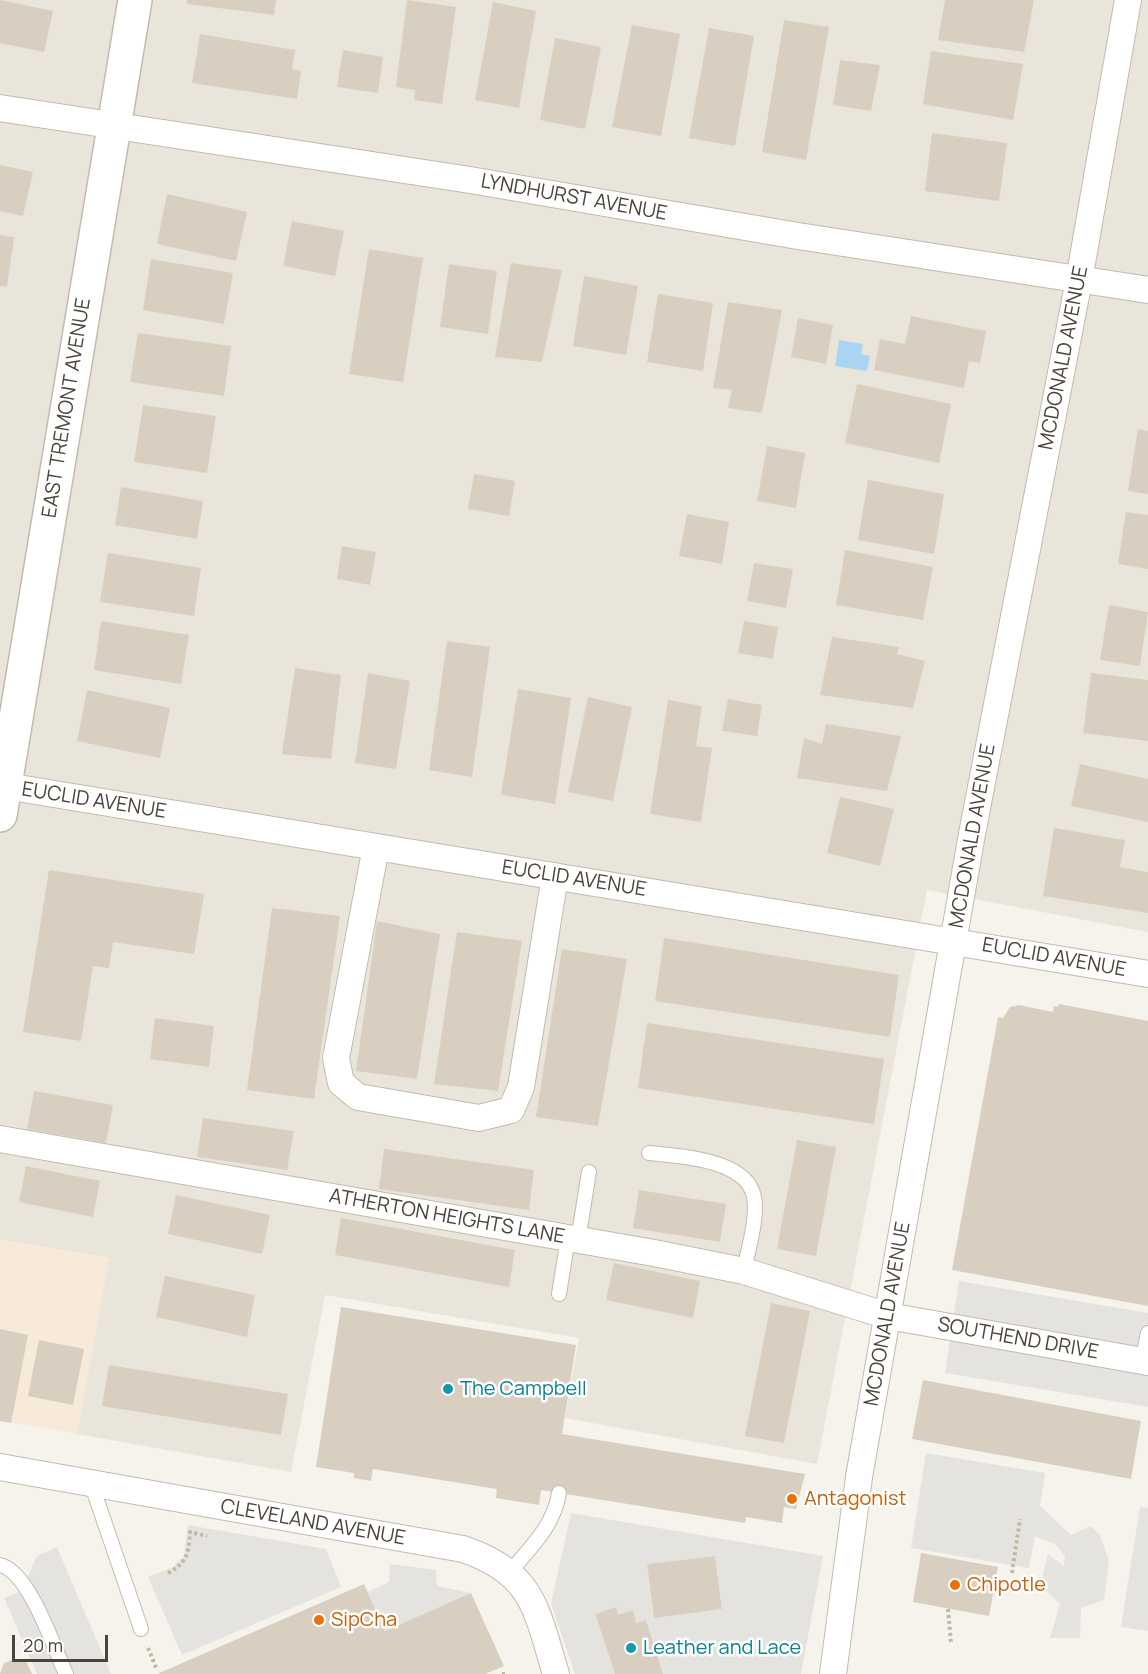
<!DOCTYPE html>
<html>
<head>
<meta charset="utf-8">
<style>
  body { margin:0 }
  #map { position:relative; width:1148px; height:1674px; overflow:hidden; background:#f6f3ec; font-family:Manrope,sans-serif }
  canvas { display:block }
  .scale { position:absolute; left:12px; top:1635px; width:96px; height:27px; box-sizing:border-box; border:3px solid #4b4439; border-top:0; padding-left:8px; font-size:18px; line-height:21px; white-space:nowrap; color:#4b4439; -webkit-text-stroke:4px #fff; paint-order:stroke }
</style>
</head>
<body>
<div id="map">
<canvas width="1148" height="1674"></canvas>
<div class="scale">20 m</div>
</div>
<script>
const ctx = document.querySelector('canvas').getContext('2d');
ctx.lineJoin = 'round';
function fill(path, color) {
  ctx.fillStyle = color;
  ctx.fill(path, 'evenodd');
}
function stroke(path, color, width, dash) {
  ctx.strokeStyle = color;
  ctx.lineWidth = width;
  ctx.lineCap = dash ? 'butt' : 'round';
  ctx.setLineDash(dash || []);
  ctx.stroke(path);
}
function drawText(font, color, halo, rows, align = 'center') {
  ctx.font = font + ' Manrope,sans-serif';
  ctx.lineWidth = 5;
  ctx.setLineDash([]);
  ctx.textBaseline = 'middle';
  ctx.strokeStyle = halo;
  ctx.fillStyle = color;
  for (const [text, x, y, turn = 0] of rows) {
    ctx.save();
    ctx.translate(x, y);
    ctx.rotate((+turn || 0) * Math.PI / 180);
    ctx.textAlign = isNaN(turn) ? turn : align;
    if (halo) ctx.strokeText(text, 0, 0);
    ctx.fillText(text, 0, 0);
    ctx.restore();
  }
}
const residential = new Path2D(`
  M0,0H1148V932L927,890L817,1464L565,1418L579,1338L325,1295L291,1472L77,1434L109,1258L0,1240Z`);
const commercial = new Path2D(`
  M0,1240L109,1258L77,1434L0,1421Z`);
const parking = new Path2D(`
  M959,1281L1148,1313V1407L945,1373Z
  M926,1453L1045,1473L1040,1506L1071,1535L1090,1526L1100,1535L1109,1561L1104,1600L1081,1608L1080,1638H1050L1060,1604L1040,1585L1048,1554L1064,1566L1065,1556L1055,1544L1035,1536L1029,1568L911,1548Z
  M1140,1507L1148,1508V1631L1121,1627Z
  M571,1513L823,1556L801,1674H663L646,1620L636,1623L633,1611L618,1615L616,1608L595,1615L615,1674H575L551,1603ZM715,1556L722,1609L654,1617L647,1564Z
  M188,1525L326,1549L341,1587L182,1655L148,1577L173,1567L184,1556Z
  M57,1547L111,1674H37L4,1598L21,1591L37,1556Z
  M390,1564L436,1570L437,1586L471,1593L385,1631L368,1592L389,1582Z`);
const water = new Path2D(`
  M839,340L863,344L861,354L870,356L867,371L835,366Z`);
const building = new Path2D(`
  M0,0L53,11L44,52L0,43Z
  M187,0H276L274,15L187,4Z
  M407,0L456,7L442,104L414,100L415,90L396,87Z
  M945,0H1034L1024,52L938,40Z
  M493,2L536,11L519,108L475,100Z
  M784,20L829,27L806,160L762,152Z
  M632,25L680,34L661,136L612,127Z
  M709,28L754,36L735,146L689,138Z
  M200,34L295,50L292,69L301,71L297,99L192,83Z
  M555,38L601,47L585,129L540,120Z
  M343,50L383,57L378,93L337,87Z
  M931,51L1023,64L1013,120L923,104Z
  M840,60L880,65L871,111L833,105Z
  M932,133L1007,143L999,201L925,191Z
  M0,165L33,172L23,216L0,211Z
  M167,194L247,212L236,261L157,244Z
  M292,221L344,231L335,276L283,266Z
  M0,235L14,237L7,287L0,286Z
  M369,249L423,258L403,382L349,374Z
  M151,259L233,273L224,324L143,310Z
  M511,263L562,270L542,362L495,357Z
  M449,264L497,271L488,334L440,327Z
  M584,276L638,286L626,355L573,346Z
  M658,294L713,303L703,371L647,362Z
  M728,302L782,310L762,413L728,408L732,390L713,388Z
  M911,316L986,331L980,363L969,361L964,388L874,370L880,339L905,344Z
  M798,318L833,325L826,364L791,357Z
  M138,333L231,346L224,396L130,382Z
  M857,384L951,404L939,463L845,443Z
  M143,405L216,416L207,473L134,462Z
  M1138,429L1148,431V494L1128,491Z
  M767,446L805,453L796,508L757,501Z
  M474,474L515,481L509,516L468,509Z
  M868,480L944,494L934,554L858,540Z
  M121,487L203,501L197,539L115,525Z
  M1126,512L1148,515V569L1118,564Z
  M687,514L729,522L722,564L679,556Z
  M342,546L376,552L370,585L337,579Z
  M845,550L933,567L923,620L836,605Z
  M108,553L201,568L194,616L100,602Z
  M754,563L793,569L786,608L747,601Z
  M1109,605L1148,612L1140,666L1100,660Z
  M101,621L189,635L181,684L94,670Z
  M744,621L778,627L773,659L738,653Z
  M832,637L899,647L897,654L925,661L913,708L820,695Z
  M447,641L490,647L472,777L429,770Z
  M295,668L341,675L331,759L282,754Z
  M368,673L410,681L396,769L355,763Z
  M1091,673L1148,680V741L1083,733Z
  M518,689L571,698L555,804L501,795Z
  M87,690L170,708L160,758L77,741Z
  M588,697L632,707L613,801L568,792Z
  M728,699L762,705L757,736L722,731Z
  M668,700L702,706L696,746L712,748L701,822L650,814Z
  M826,724L901,736L887,791L797,778L804,738L822,744Z
  M1080,764L1148,779V822L1071,806Z
  M840,797L894,809L880,866L827,853Z
  M1054,828L1125,840L1120,867L1148,872V913L1043,896Z
  M49,870L204,894L194,954L113,942L109,968L93,966L81,1041L23,1032Z
  M272,908L340,916L314,1099L247,1090Z
  M377,921L440,934L417,1079L356,1071Z
  M457,932L522,941L498,1091L434,1084Z
  M664,938L899,975L890,1037L655,1001Z
  M562,949L627,959L598,1126L536,1117Z
  M1059,1004L1148,1021V1306L952,1270L998,1017L1003,1018L1010,1007L1019,1005L1053,1012L1054,1006L1058,1007Z
  M155,1018L214,1026L209,1067L150,1059Z
  M647,1023L884,1059L874,1124L638,1088Z
  M34,1091L113,1105L106,1143L27,1129Z
  M203,1118L294,1131L287,1170L197,1157Z
  M797,1140L836,1147L816,1256L777,1249Z
  M384,1149L534,1170L529,1210L379,1189Z
  M26,1166L100,1181L93,1217L19,1202Z
  M639,1190L726,1204L720,1242L633,1228Z
  M176,1195L270,1215L262,1254L168,1234Z
  M341,1218L515,1250L509,1287L335,1255Z
  M614,1263L700,1281L693,1318L606,1300Z
  M165,1276L255,1295L247,1337L156,1317Z
  M771,1303L810,1311L784,1443L745,1436Z
  M341,1307L576,1345L562,1434L805,1474L796,1509L784,1507L782,1523L746,1517L745,1523L541,1490L539,1505L496,1498L497,1489L373,1469L371,1481L354,1478V1473L316,1467Z
  M0,1329L28,1335L11,1423L0,1421Z
  M39,1340L84,1349L73,1405L28,1396Z
  M109,1365L288,1394L281,1435L102,1406Z
  M923,1380L1141,1421L1131,1479L912,1439Z
  M921,1553L998,1567L989,1616L913,1602Z
  M715,1556L722,1609L654,1618L647,1564Z
  M364,1584L385,1631L471,1593L504,1666L485,1674H157Z
  M616,1607L618,1615L633,1610L636,1623L646,1620L663,1674H615L595,1614Z
  M15,1659L26,1661L32,1674H0L4,1663Z`);
const path = new Path2D(`
  M168,1573C187,1563 189,1552 190,1532L207,1536
  M1012,1573L1020,1519
  M948,1609L951,1643
  M148,1648L157,1670
  M502,1674H505`);
const service = new Path2D(`
  M649,1153C679,1156 747,1159 754,1197C758,1219 748,1249 744,1271
  M578,1240L589,1172
  M559,1294L568,1238
  M1142,1361L1148,1333
  M91,1483L141,1629
  M0,1565C29,1571 54,1648 66,1674
  M509,1573C530,1548 554,1526 559,1493`);
const minor = new Path2D(`
  M0,108L470,180L798,236L1148,290
  M0,785L1148,974
  M376,847L336,1058L341,1083L358,1097L479,1118L511,1110L521,1087L555,876
  M0,1139L654,1253L744,1271L888,1316L1148,1362
  M0,1467L463,1549C534,1573 536,1609 556,1674
  M833,1674L859,1477L972,834L1079,280L1128,0`);
const tertiary = new Path2D(`
  M0,815L135,0`);
const markers = [
  [448,1389,6,"#0f9aa8"],
  [792,1499,6,"#e8710a"],
  [955,1585,6,"#e8710a"],
  [319,1620,6,"#e8710a"],
  [631,1648,6,"#0f9aa8"]
];
const streetNames = [
  ["LYNDHURST AVENUE",574,198,10],
  ["MCDONALD AVENUE",1064,358,-79],
  ["EAST TREMONT AVENUE",67,408,-81],
  ["EUCLID AVENUE",94,801,9],
  ["MCDONALD AVENUE",973,836,-80],
  ["EUCLID AVENUE",574,879,9],
  ["EUCLID AVENUE",1054,958,10],
  ["ATHERTON HEIGHTS LANE",447,1217,10],
  ["MCDONALD AVENUE",888,1314,-80],
  ["SOUTHEND DRIVE",1018,1339,10],
  ["CLEVELAND AVENUE",313,1523,10]
];
const cultureNames = [
  ["The Campbell",460,1389],
  ["Leather and Lace",643,1648]
];
const foodNames = [
  ["Antagonist",804,1499],
  ["Chipotle",967,1585],
  ["SipCha",331,1620]
];
fill(residential, '#eae5da');
fill(commercial, '#f7ead8');
fill(parking, '#e5e3e0');
fill(water, '#a9d4f2');
fill(building, '#d8cfc1');
stroke(service, '#c2bbae', 16);
stroke(minor, '#c2bbae', 28);
stroke(tertiary, '#c2bbae', 36);
stroke(path, '#c4b79f', 4, [3, 3]);
stroke(service, '#fff', 14);
stroke(minor, '#fff', 26);
stroke(tertiary, '#fff', 33);
for (const [x, y, r, color] of markers) {
  const dot = new Path2D();
  dot.arc(x, y, r, 0, 2 * Math.PI);
  ctx.fillStyle = color;
  ctx.fill(dot);
  stroke(dot, '#fff', 2);
}
drawText('20px', '#4b4439', '#fff', streetNames);
drawText('20px', '#0d838f', '#fff', cultureNames, 'left');
drawText('20px', '#c56008', '#fff', foodNames, 'left');
</script>
</body>
</html>
